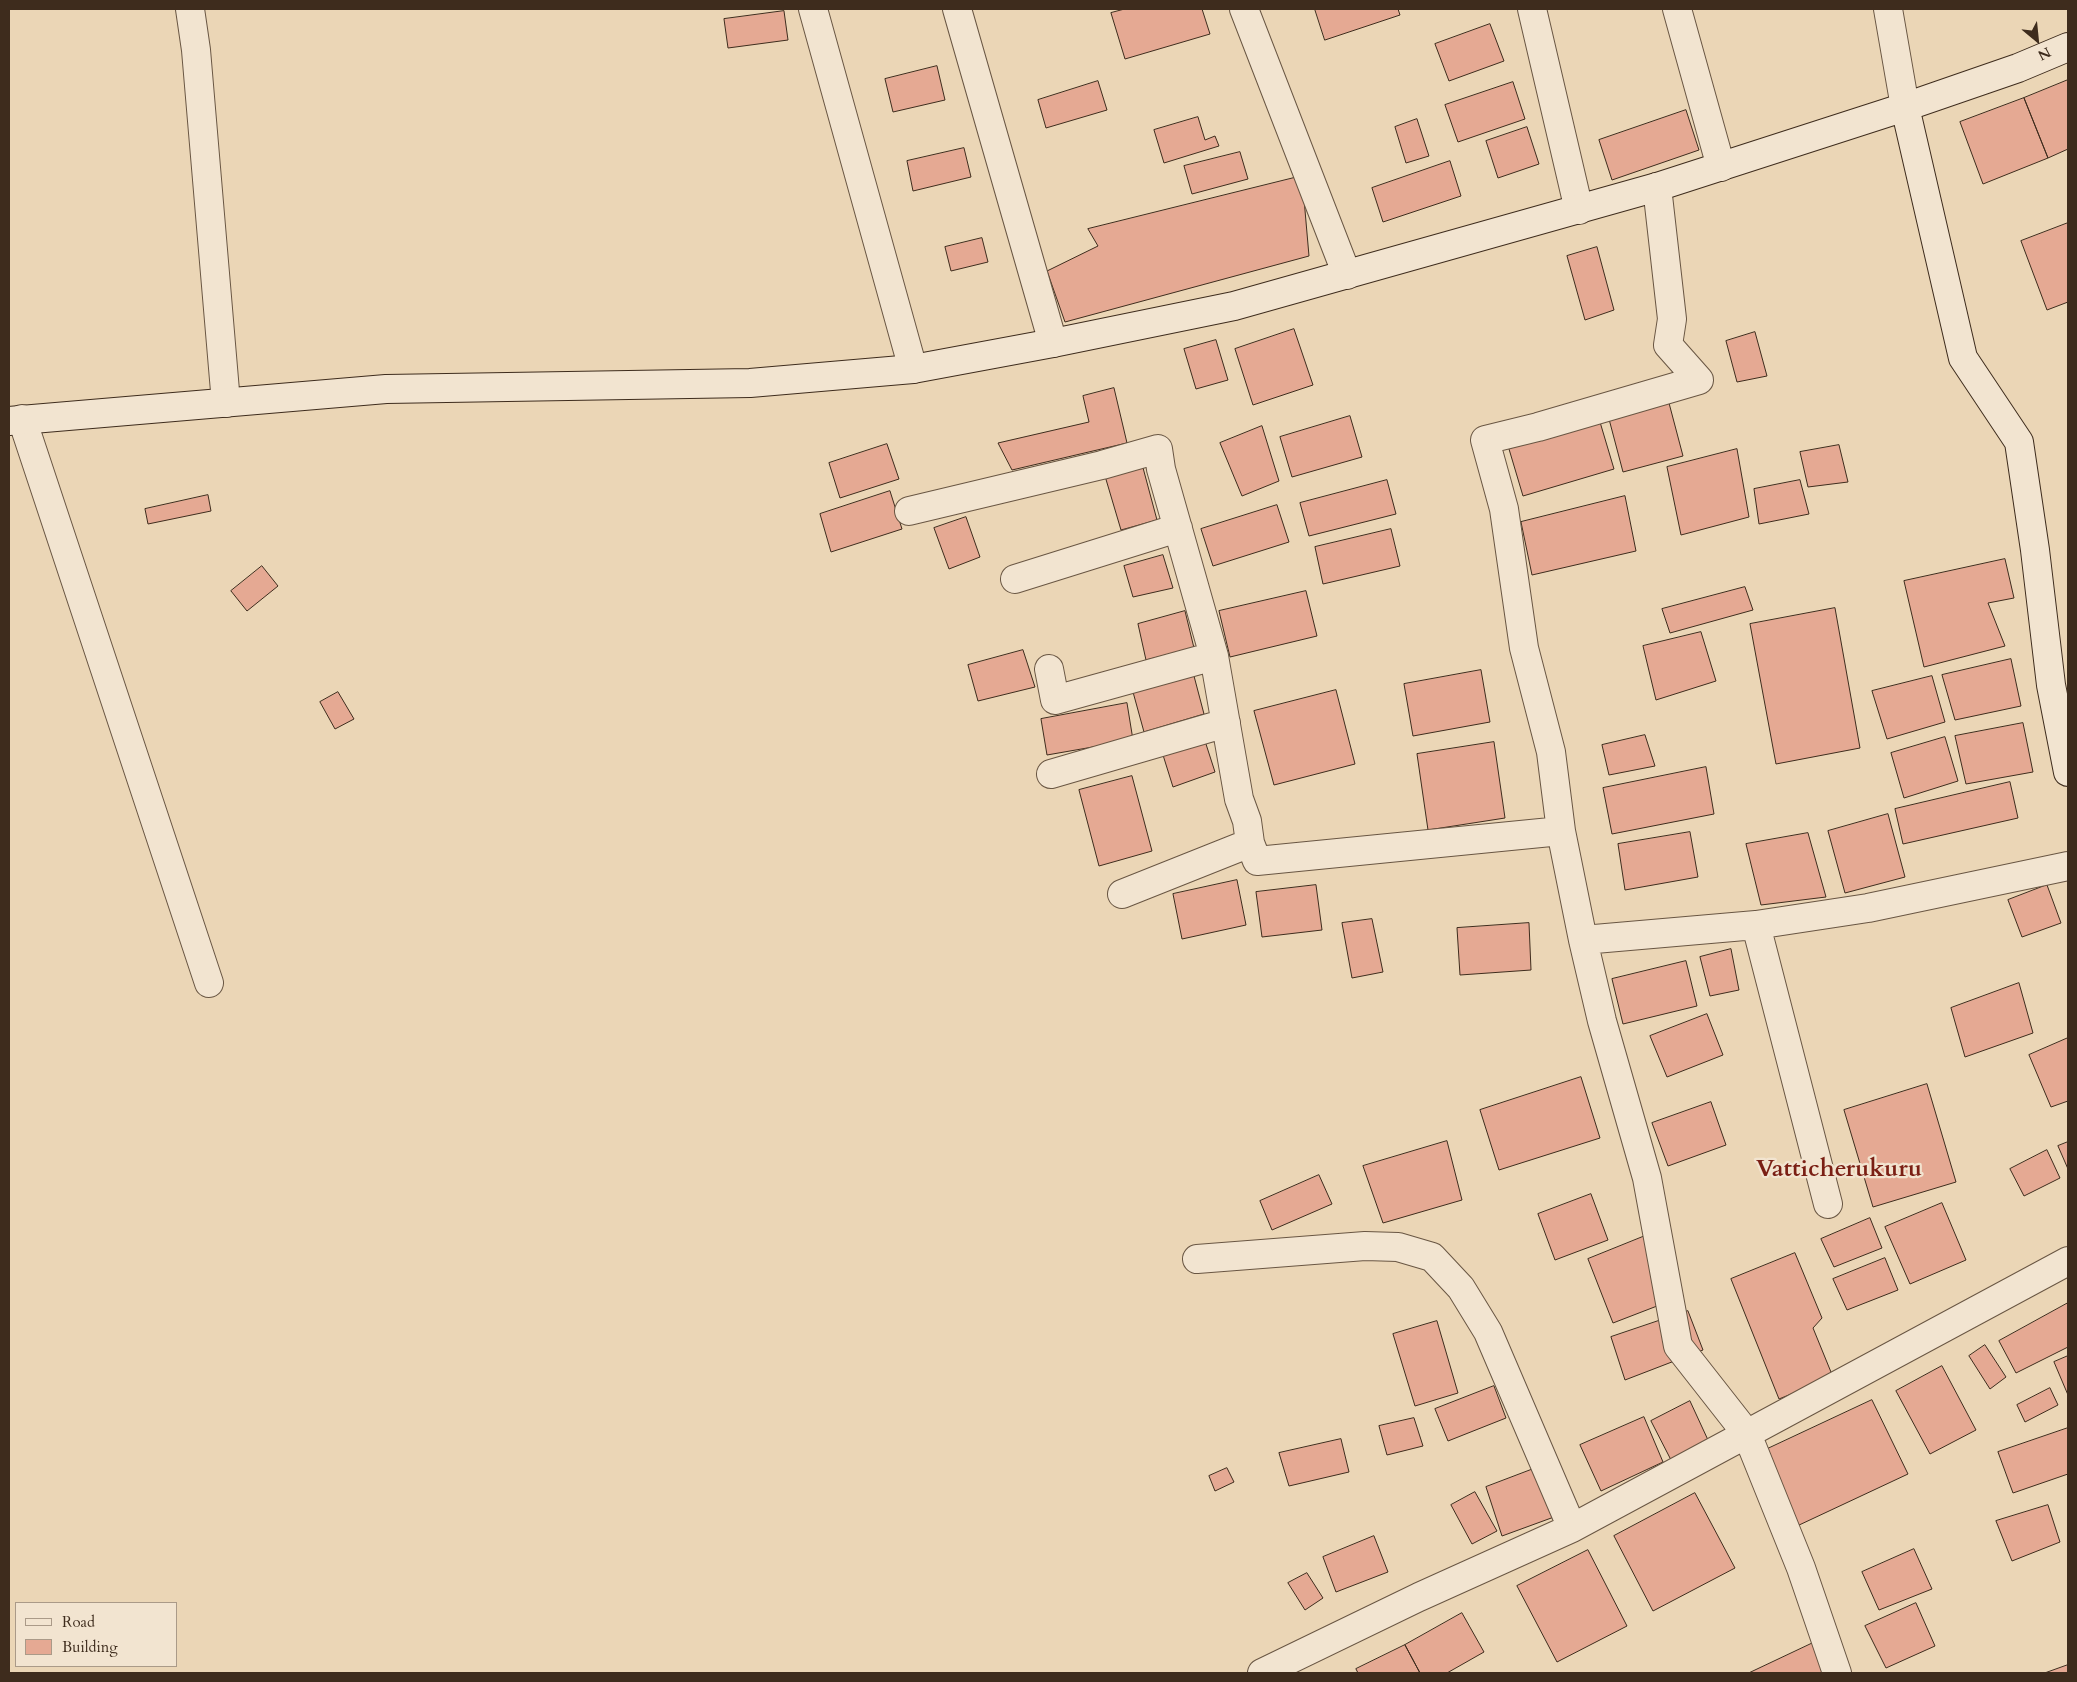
<!DOCTYPE html>
<html>
<head>
<meta charset="utf-8">
<style>
  body { margin:0 }
  #map { position:relative; width:2077px; height:1682px; overflow:hidden; background:#ebd6b6; font-family:Cardo,serif }
  canvas { display:block }
  .frame { position:absolute; inset:0; border:10px solid #3e2c1d; pointer-events:none }
  .legend { position:absolute; left:15px; top:1602px; width:162px; height:65px; box-sizing:border-box; background:#f2e4d0; border:1px solid #aa9a88; margin:0; padding:6px 9px; list-style:none; font-size:15px; color:#3e2c1d }
  .legend li { display:flex; align-items:center; gap:10px; height:25px }
  .legend b { width:25px; border:1px solid #aa9a88 }
  .north { position:absolute; left:2012px; top:15px; width:50px; height:50px; -webkit-text-stroke:4px #f2e4d0; paint-order:stroke; rotate:152deg; font-size:14px; font-weight:700; line-height:20px; text-align:center; color:#3e2c1d }
  .north::after { content:''; display:block; margin:auto; width:18px; height:22px; background:#3e2c1d; clip-path:polygon(50% 0,100% 100%,50% 72%,0 100%) }
</style>
</head>
<body>
<div id="map">
<canvas width="2077" height="1682"></canvas>
<div class="frame"></div>
<ul class="legend">
<li><b style="height:6px;background:#f2e4d0"></b>Road</li>
<li><b style="height:14px;background:#e5a993"></b>Building</li>
</ul>
<div class="north">N</div>
</div>
<script>
const ctx = document.querySelector('canvas').getContext('2d');
ctx.lineJoin = 'round';
function fill(path, color) {
  ctx.fillStyle = color;
  ctx.fill(path, 'evenodd');
}
function stroke(path, color, width, dash) {
  ctx.strokeStyle = color;
  ctx.lineWidth = width;
  ctx.lineCap = dash ? 'butt' : 'round';
  ctx.setLineDash(dash || []);
  ctx.stroke(path);
}
function drawText(font, color, halo, rows, align = 'center') {
  ctx.font = font + ' Cardo,serif';
  ctx.lineWidth = 4.5;
  ctx.setLineDash([]);
  ctx.textBaseline = 'middle';
  ctx.strokeStyle = halo;
  ctx.fillStyle = color;
  for (const [text, x, y, turn = 0] of rows) {
    ctx.save();
    ctx.translate(x, y);
    ctx.rotate((+turn || 0) * Math.PI / 180);
    ctx.textAlign = isNaN(turn) ? turn : align;
    if (halo) ctx.strokeText(text, 0, 0);
    ctx.fillText(text, 0, 0);
    ctx.restore();
  }
}
const building = new Path2D(`
  M1125,9H1202L1210,34L1125,59L1111,13Z
  M1315,9H1398L1400,15L1325,40Z
  M784,11L788,40L728,48L724,19Z
  M1490,24L1504,61L1449,81L1435,44Z
  M937,66L945,100L893,112L885,79Z
  M2068,80V149L2048,158L2024,98Z
  M1098,81L1107,110L1046,128L1038,100Z
  M1513,82L1525,119L1458,142L1445,105Z
  M2024,98L2048,158L1983,184L1960,122Z
  M1686,110L1699,150L1612,180L1599,140Z
  M1198,117L1205,140L1215,136L1219,146L1164,163L1154,130Z
  M1417,119L1429,156L1406,163L1395,127Z
  M1527,127L1539,164L1498,178L1486,141Z
  M964,148L971,177L913,191L907,161Z
  M1240,152L1248,179L1192,194L1184,166Z
  M1450,161L1461,196L1383,222L1372,188Z
  M1302,176L1309,256L1065,322L1047,271L1098,246L1088,229Z
  M2068,223V302L2047,310L2021,241Z
  M982,238L988,262L951,271L945,247Z
  M1597,247L1614,310L1585,320L1567,256Z
  M1294,329L1313,385L1253,405L1235,349Z
  M1755,332L1767,376L1737,382L1726,341Z
  M1216,340L1228,380L1196,389L1184,349Z
  M1114,388L1127,443L1012,470L998,443L1089,422L1083,396Z
  M1669,403L1683,456L1623,472L1609,419Z
  M1350,416L1362,457L1292,477L1280,437Z
  M1600,422L1614,469L1523,496L1509,449Z
  M1262,426L1279,481L1242,496L1220,443Z
  M887,444L899,479L840,498L829,463Z
  M1839,445L1848,482L1808,487L1800,452Z
  M1737,449L1749,517L1681,535L1667,467Z
  M1142,464L1157,520L1121,530L1105,476Z
  M1387,480L1396,514L1309,536L1300,503Z
  M1800,480L1809,514L1759,524L1754,489Z
  M890,491L902,529L831,552L820,514Z
  M208,495L211,511L148,524L145,509Z
  M1625,496L1636,551L1532,575L1521,522Z
  M1277,505L1289,542L1213,566L1201,529Z
  M966,517L980,557L949,569L934,528Z
  M1391,529L1400,566L1323,584L1315,547Z
  M1163,555L1173,588L1133,597L1124,566Z
  M2005,559L2014,598L1988,603L2005,646L1924,667L1904,581Z
  M262,566L278,586L247,611L231,591Z
  M1745,587L1753,610L1670,633L1662,609Z
  M1306,591L1317,636L1230,657L1219,611Z
  M1835,608L1860,748L1776,764L1750,624Z
  M1185,611L1194,648L1146,660L1138,624Z
  M1701,632L1716,681L1656,700L1643,646Z
  M1023,650L1035,687L978,701L968,665Z
  M2011,659L2021,706L1955,720L1942,675Z
  M1481,670L1490,722L1413,736L1404,684Z
  M1194,676L1204,714L1144,732L1133,692Z
  M1932,676L1945,722L1887,739L1872,691Z
  M1336,690L1355,764L1274,785L1254,711Z
  M338,692L354,719L335,729L320,702Z
  M1127,703L1133,740L1047,755L1041,719Z
  M2023,723L2033,772L1966,784L1955,736Z
  M1645,735L1655,766L1609,775L1602,745Z
  M1945,737L1958,781L1904,798L1891,753Z
  M1205,741L1215,772L1173,787L1163,755Z
  M1494,742L1505,818L1428,830L1417,754Z
  M1706,767L1714,814L1612,834L1603,788Z
  M1132,776L1152,851L1099,866L1079,790Z
  M2010,782L2018,818L1903,844L1895,809Z
  M1888,814L1905,877L1845,893L1828,831Z
  M1690,832L1698,877L1625,890L1618,844Z
  M1808,833L1826,897L1761,905L1746,844Z
  M1237,880L1246,925L1182,939L1173,894Z
  M1316,885L1322,930L1262,937L1256,892Z
  M2047,885L2061,923L2022,937L2008,900Z
  M1372,919L1383,972L1352,978L1342,923Z
  M1529,923L1531,970L1460,975L1457,928Z
  M1731,949L1739,990L1710,996L1700,957Z
  M1686,961L1697,1006L1623,1024L1612,979Z
  M2019,983L2033,1033L1965,1057L1951,1008Z
  M1707,1014L1723,1055L1667,1077L1650,1036Z
  M2068,1038V1101L2051,1107L2029,1055Z
  M1581,1077L1600,1138L1499,1170L1480,1110Z
  M1927,1084L1956,1182L1873,1207L1844,1110Z
  M1711,1102L1726,1145L1668,1166L1652,1123Z
  M1447,1141L1462,1200L1383,1223L1363,1166Z
  M2068,1142V1169L2058,1146Z
  M2047,1150L2060,1178L2024,1196L2010,1169Z
  M1319,1175L1332,1204L1272,1230L1260,1201Z
  M1591,1194L1608,1240L1555,1260L1538,1214Z
  M1942,1203L1966,1260L1910,1284L1885,1227Z
  M1870,1218L1882,1248L1834,1267L1821,1239Z
  M1655,1232L1683,1296L1613,1323L1588,1259Z
  M1795,1253L1822,1318L1813,1328L1833,1377L1779,1399L1731,1279Z
  M1885,1258L1898,1290L1847,1310L1833,1279Z
  M2068,1303V1347L2016,1373L1999,1341Z
  M1688,1311L1703,1350L1625,1380L1611,1337Z
  M1437,1321L1458,1393L1415,1406L1393,1334Z
  M1985,1345L2006,1377L1990,1389L1969,1356Z
  M2068,1356V1395L2054,1362Z
  M1942,1366L1976,1430L1930,1454L1896,1391Z
  M1494,1386L1506,1418L1448,1441L1435,1409Z
  M2050,1388L2058,1405L2025,1422L2017,1405Z
  M1872,1400L1908,1474L1797,1526L1761,1452Z
  M1690,1401L1708,1440L1671,1460L1651,1421Z
  M1644,1417L1663,1462L1601,1491L1580,1445Z
  M1414,1418L1423,1446L1387,1455L1379,1426Z
  M2068,1428V1474L2013,1493L1998,1452Z
  M1341,1439L1349,1472L1289,1486L1279,1453Z
  M1227,1468L1234,1482L1215,1491L1209,1476Z
  M1536,1468L1554,1517L1502,1536L1486,1487Z
  M1475,1492L1497,1531L1472,1544L1451,1505Z
  M1695,1493L1735,1568L1653,1611L1614,1536Z
  M2048,1505L2060,1542L2012,1561L1996,1521Z
  M1374,1536L1388,1572L1336,1592L1323,1557Z
  M1914,1549L1932,1589L1879,1610L1862,1572Z
  M1588,1550L1627,1626L1557,1662L1517,1586Z
  M1307,1573L1323,1598L1305,1610L1288,1583Z
  M1916,1603L1935,1646L1886,1668L1865,1626Z
  M1462,1613L1484,1652L1447,1673H1420L1405,1645Z
  M1813,1643L1827,1673H1749Z
  M1405,1645L1420,1673H1358L1356,1669Z
  M2068,1665V1673H2045Z`);
const minor = new Path2D(`
  M190,9L196,50L226,403
  M813,9L913,369
  M957,9L1053,343
  M1244,9L1347,275
  M1532,9L1579,210
  M1677,9L1721,167
  M1888,9L1905,107
  M1657,187L1672,319L1668,345L1699,380L1538,427L1485,440L1504,509L1524,648L1551,752L1561,831L1583,940L1602,1021L1647,1178L1678,1346L1747,1434L1801,1568L1837,1673
  M22,419L209,983
  M909,511L1102,465L1158,449L1161,469L1214,656L1239,799L1247,821L1250,843L1257,861L1561,831
  M1015,579L1178,528
  M1049,669L1055,700L1214,656
  M1051,774L1226,723
  M1122,894L1250,843
  M1756,925L1828,1204
  M1583,940L1756,925L1868,908L2068,866
  M1197,1259L1365,1246L1398,1247L1432,1257L1461,1288L1488,1332L1572,1528
  M1262,1673L1419,1597L1572,1528L2068,1261`);
const secondary = new Path2D(`
  M1905,107L1963,358L2019,442L2035,550L2051,685L2068,772
  M9,421L386,389L750,383L913,369L1053,343L1234,306L1657,187L1905,107L2018,68L2068,47`);
const quarterNames = [
  ["Vatticherukuru",1839,1170]
];
fill(building, '#e5a993');
stroke(building, '#3e2c1d', 1);
stroke(minor, '#695643', 30);
stroke(secondary, '#3e2c1d', 30);
stroke(minor, '#f2e4d0', 28);
stroke(secondary, '#f2e4d0', 28);
drawText('bold 24px', '#7a1f14', '#f2e4d0', quarterNames);
</script>
</body>
</html>
